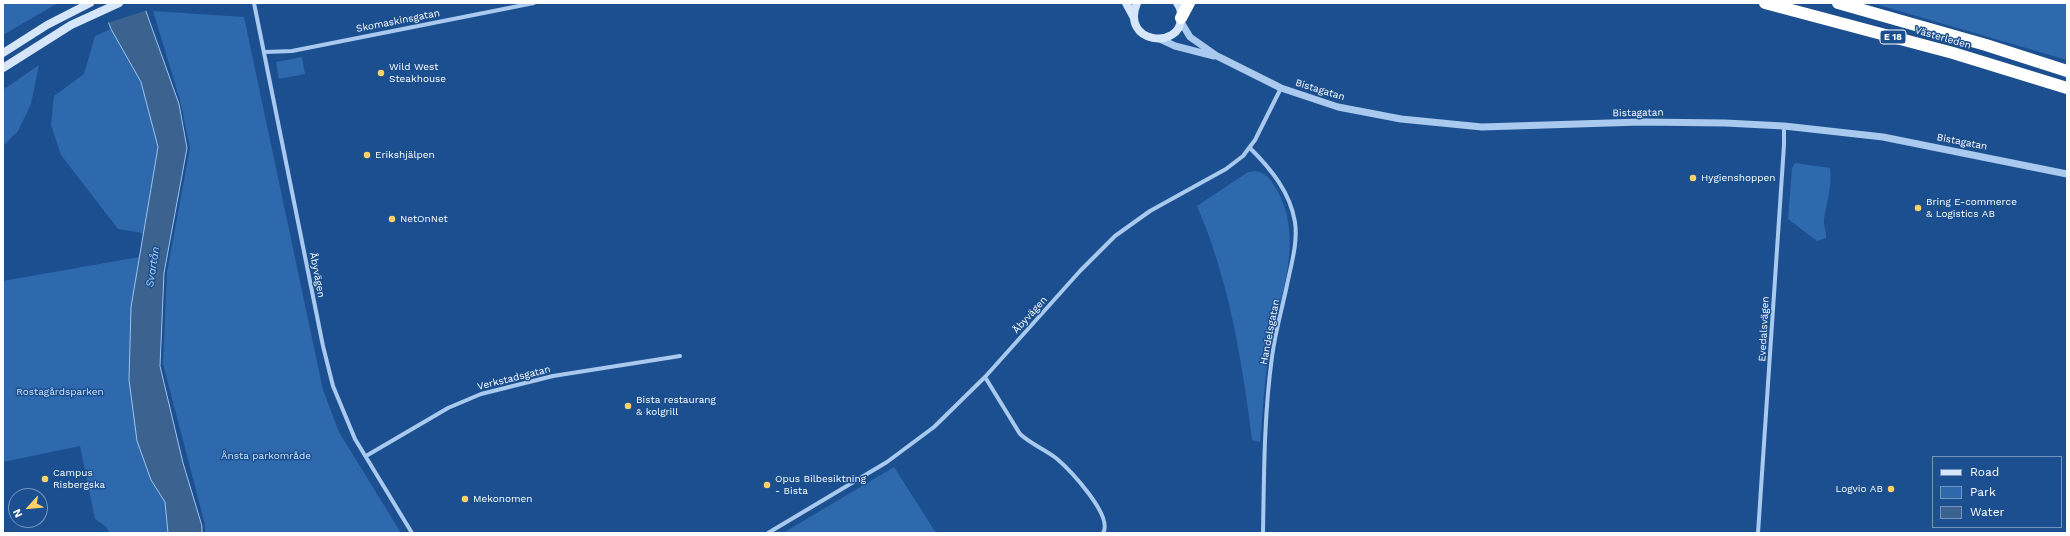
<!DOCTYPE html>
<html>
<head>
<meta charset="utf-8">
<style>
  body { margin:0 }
  #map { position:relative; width:2070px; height:536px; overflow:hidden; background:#1b4f8f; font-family:"Work Sans",sans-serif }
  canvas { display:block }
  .frame { position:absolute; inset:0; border:4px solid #fff; pointer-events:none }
  .legend { position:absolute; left:1932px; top:456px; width:130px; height:72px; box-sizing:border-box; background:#1b4f8f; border:1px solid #7695bc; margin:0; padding:5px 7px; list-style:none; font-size:12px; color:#fff }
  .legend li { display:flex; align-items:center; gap:8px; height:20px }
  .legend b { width:20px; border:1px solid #7695bc }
  .north { position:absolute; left:8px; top:488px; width:40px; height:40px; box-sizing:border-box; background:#1b4f8f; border:1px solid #7695bc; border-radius:50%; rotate:243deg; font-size:11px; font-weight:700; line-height:16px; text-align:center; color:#fff }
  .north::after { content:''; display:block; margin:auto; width:14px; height:18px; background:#ffd166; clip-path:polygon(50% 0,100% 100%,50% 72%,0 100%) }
</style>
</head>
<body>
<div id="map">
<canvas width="2070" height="536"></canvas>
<div class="frame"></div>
<ul class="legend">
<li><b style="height:5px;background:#d6e6fa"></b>Road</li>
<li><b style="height:11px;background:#2e69ad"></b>Park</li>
<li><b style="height:11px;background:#3c6290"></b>Water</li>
</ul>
<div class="north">N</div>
</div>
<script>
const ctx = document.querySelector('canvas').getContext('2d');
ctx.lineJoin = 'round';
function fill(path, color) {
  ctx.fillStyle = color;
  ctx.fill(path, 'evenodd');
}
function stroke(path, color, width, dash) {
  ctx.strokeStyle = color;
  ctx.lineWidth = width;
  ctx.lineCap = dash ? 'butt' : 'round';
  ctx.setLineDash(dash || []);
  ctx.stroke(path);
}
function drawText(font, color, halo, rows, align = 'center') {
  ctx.font = font + ' "Work Sans",sans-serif';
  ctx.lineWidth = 3;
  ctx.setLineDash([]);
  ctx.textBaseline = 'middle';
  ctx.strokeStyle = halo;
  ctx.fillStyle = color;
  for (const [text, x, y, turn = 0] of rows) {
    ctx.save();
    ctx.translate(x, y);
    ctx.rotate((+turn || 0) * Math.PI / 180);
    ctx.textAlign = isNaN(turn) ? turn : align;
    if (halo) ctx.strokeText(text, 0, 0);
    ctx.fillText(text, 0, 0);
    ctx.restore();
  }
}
const green = new Path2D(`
  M3,3H58L3,35Z
  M1872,3H2067V60Z
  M153,11L244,17L323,390L339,432L401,533H205V525L163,364L167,272L190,148L180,100Z
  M111,29L141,82L158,147L143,233L118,229L61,155L51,125L54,96L84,74L95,36Z
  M302,57L305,74L279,79L276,62Z
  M39,65L31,104L18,131L3,146V90Z
  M1795,163L1830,168C1832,187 1827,201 1824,219C1823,225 1827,231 1826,238L1817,241L1788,219L1792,168Z
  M1256,171C1268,174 1271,180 1277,190C1306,241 1278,301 1269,353C1264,382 1263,412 1260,442L1252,440C1242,360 1229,280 1197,206L1248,172Z
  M139,257L131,307L129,380L151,480L165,502L168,533H110L105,526L95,519L80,446L3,462V281Z
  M894,467L936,533H783Z`);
const water = new Path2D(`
  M102,3H143L179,104L187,148L164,273L160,366L183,463L202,526V533H168L165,502L151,480L137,441L129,380L131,307L158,147L141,82L111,29Z`);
const pier = new Path2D(`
  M100,3H146L148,10L107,23Z`);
const minor = new Path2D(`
  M254,3L323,346L333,386L355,439L412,533
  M265,52L292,51L534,3
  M1250,148C1271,169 1290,192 1295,222C1298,243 1291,265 1287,285C1282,309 1275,333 1272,357C1264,415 1264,474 1263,533
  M985,377L1020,434C1031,444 1044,449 1056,458C1069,469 1114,516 1103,533
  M366,456L448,408L481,394L553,376L680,356
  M768,533L887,462L934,427L985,377L1080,271L1115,236L1150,211L1226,169L1243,156L1255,140L1281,88
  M1758,533L1784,145V126`);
const tertiary = new Path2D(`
  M1181,22L1190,37L1217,56L1281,88L1338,107L1401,119L1482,127L1641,122L1725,123L1784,126L1883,137L2067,174
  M1160,39L1175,46L1214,56`);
const secondary = new Path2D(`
  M1126,3L1133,16
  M1137,3C1120,44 1181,50 1181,18C1181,12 1181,8 1177,3
  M3,53L47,25L90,3
  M3,68L71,25L119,3`);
const motorway = new Path2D(`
  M1765,3L1953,53L2067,88
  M1838,3L1986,45L2067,71
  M1181,18L1189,3`);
const markers = [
  [381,73,4,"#ffd166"],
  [367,155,4,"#ffd166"],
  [1693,178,4,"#ffd166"],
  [1918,208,4,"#ffd166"],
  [392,219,4,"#ffd166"],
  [628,406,4,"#ffd166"],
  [45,479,4,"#ffd166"],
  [767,485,4,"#ffd166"],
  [1891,489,4,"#ffd166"],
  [465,499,4,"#ffd166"]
];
const shields = [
  [1893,37,26]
];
const shieldNames = [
  ["E 18",1893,37]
];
const streetNames = [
  ["Skomaskinsgatan",398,21,-11],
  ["Västerleden",1943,38,16],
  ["Bistagatan",1320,90,17],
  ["Bistagatan",1638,113,-1],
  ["Bistagatan",1962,142,11],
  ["Åbyvägen",317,275,79],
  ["Åbyvägen",1030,315,-48],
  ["Evedalsvägen",1764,329,-87],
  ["Handelsgatan",1270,332,-79],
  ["Verkstadsgatan",514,378,-14]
];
const poiNames = [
  ["Wild West",389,67],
  ["Steakhouse",389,79],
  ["Erikshjälpen",375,155],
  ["Hygienshoppen",1701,178],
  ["Bring E-commerce",1926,202],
  ["& Logistics AB",1926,214],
  ["NetOnNet",400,219],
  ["Bista restaurang",636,400],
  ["& kolgrill",636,412],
  ["Campus",53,473],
  ["Risbergska",53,485],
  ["Opus Bilbesiktning",775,479],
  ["- Bista",775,491],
  ["Logvio AB",1883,489,"right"],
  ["Mekonomen",473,499]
];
const parkNames = [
  ["Rostagårdsparken",60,392],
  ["Ånsta parkområde",266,456]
];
const waterNames = [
  ["Svartån",153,267,-81]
];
fill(green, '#2e69ad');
fill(water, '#3c6290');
stroke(water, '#9cc4f0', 1);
fill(pier, '#1b4f8f');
stroke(minor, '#a9c9ee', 4);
stroke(tertiary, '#a9c9ee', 7);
stroke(secondary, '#d6e6fa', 8);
stroke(motorway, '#fff', 12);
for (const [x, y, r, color] of markers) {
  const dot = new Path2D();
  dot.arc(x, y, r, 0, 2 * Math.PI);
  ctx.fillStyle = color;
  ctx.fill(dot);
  stroke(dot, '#1b4f8f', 1.5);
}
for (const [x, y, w] of shields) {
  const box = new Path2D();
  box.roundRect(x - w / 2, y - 7, w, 14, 3);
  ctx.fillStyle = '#1b4f8f';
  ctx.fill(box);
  stroke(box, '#fff', 1);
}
drawText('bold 9px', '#fff', null, shieldNames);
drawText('10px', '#fff', '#1b4f8f', streetNames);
drawText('10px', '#fff', '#1b4f8f', poiNames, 'left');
drawText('10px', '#cfe3fa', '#1b4f8f', parkNames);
drawText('italic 11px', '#b5d3f5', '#1b4f8f', waterNames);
</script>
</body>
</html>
